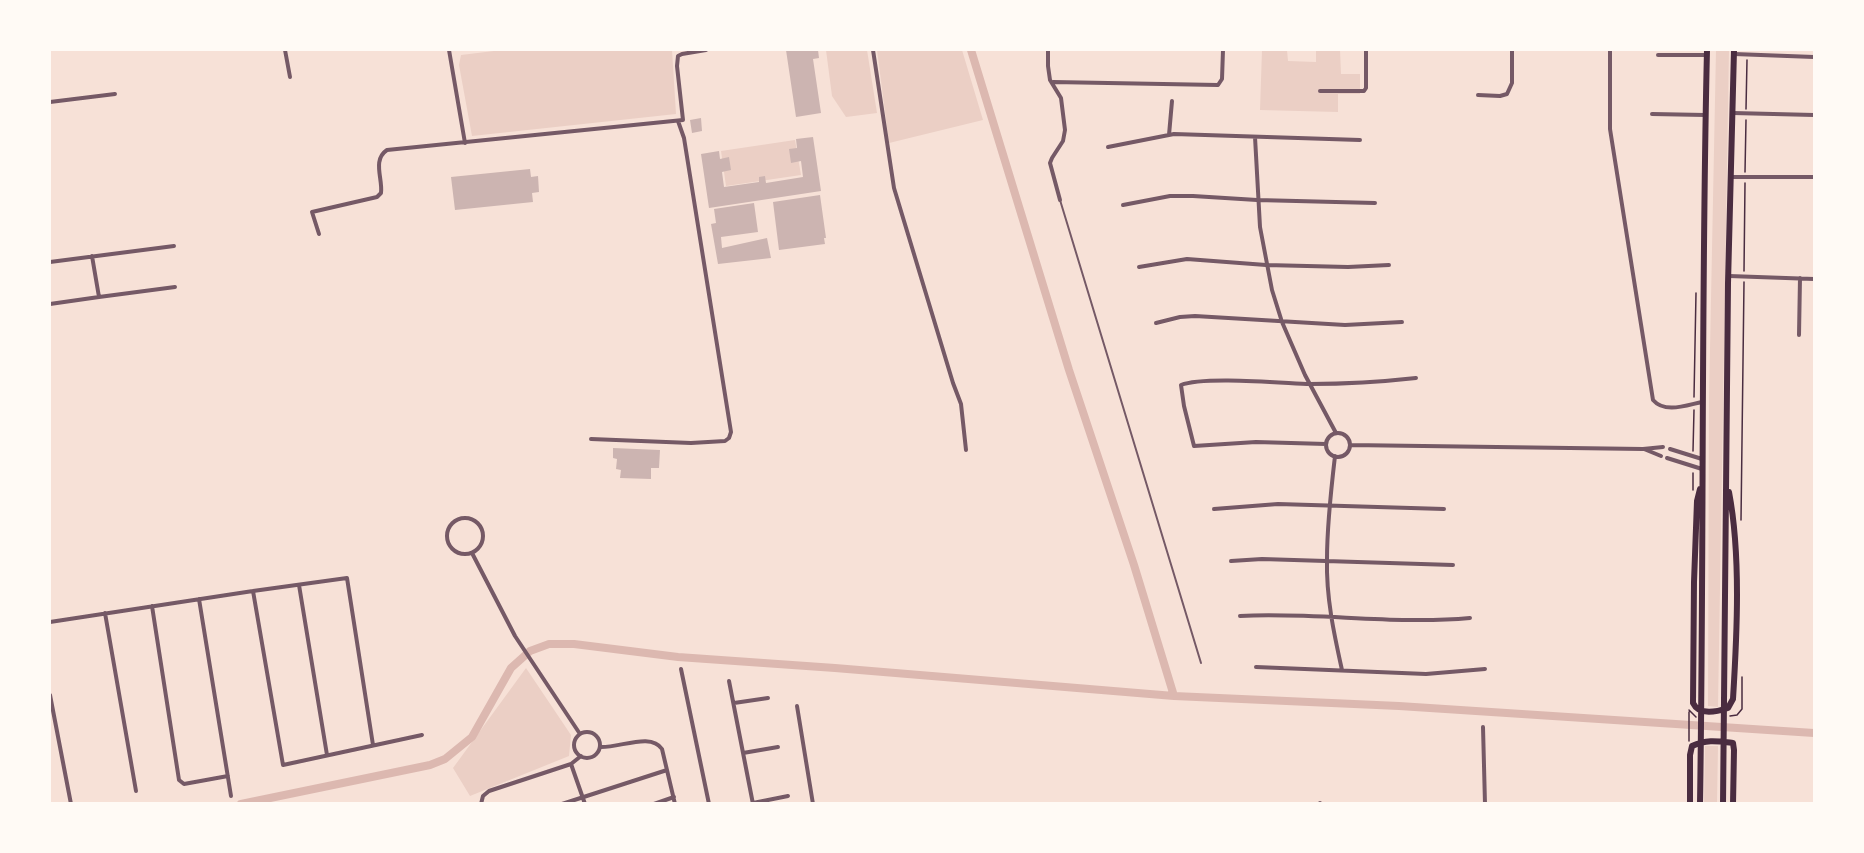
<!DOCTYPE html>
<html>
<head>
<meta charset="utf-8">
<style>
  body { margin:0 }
  #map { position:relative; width:1864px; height:853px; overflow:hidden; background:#f7e1d7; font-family:"IBM Plex Sans",sans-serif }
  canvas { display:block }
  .frame { position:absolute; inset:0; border:51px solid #fffaf5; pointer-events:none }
</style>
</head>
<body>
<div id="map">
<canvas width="1864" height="853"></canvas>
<div class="frame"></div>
</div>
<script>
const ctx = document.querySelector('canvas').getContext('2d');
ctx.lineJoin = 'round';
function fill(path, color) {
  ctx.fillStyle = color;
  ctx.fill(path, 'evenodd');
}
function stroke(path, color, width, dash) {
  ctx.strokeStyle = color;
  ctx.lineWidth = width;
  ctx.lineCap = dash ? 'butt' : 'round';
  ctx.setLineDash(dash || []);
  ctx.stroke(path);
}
const green = new Path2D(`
  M502,50H672L676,114L472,136L459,65L461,55Z
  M826,50H867L877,113L846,117L832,96Z
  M877,50H962L983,120L889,143Z
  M1262,50H1287L1288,61L1316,62V50H1340L1341,74H1360V94H1338V112L1260,110Z
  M1716,50H1729L1718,707L1708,706L1709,399Z
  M795,140L801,175L726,186L721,151Z
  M526,668L571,735L569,756L470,796L453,768Z
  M1705,746H1718L1717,803H1704Z`);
const canal = new Path2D(`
  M971,50L1069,370L1134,565L1174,696
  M241,804L430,765L445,759L472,737L511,668L530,651L549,644H574L678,657L835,668L1174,696L1399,706L1814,733`);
const building = new Path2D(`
  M786,50H818L819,58L813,59L821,113L796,117Z
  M701,118L702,131L692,133L690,120Z
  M813,137L821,191L709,208L701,154L719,151L720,159L729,157L731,170L722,172L724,187L759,182V177L765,176L766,183L803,177L801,161L791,163L789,149L797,148L796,139Z
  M530,169L531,177L538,176L539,192L532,193L533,202L455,210L451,177Z
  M820,195L826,238H824L825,244L779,250L773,202Z
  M754,203L758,232L721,237L722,248L767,238L771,258L718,264L711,224L716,223L714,209Z
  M613,448L660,450L659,468H651V479L620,478L621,470L616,469L617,459L613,458Z`);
const path = new Path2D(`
  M1746,109L1747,60
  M1745,172L1746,120
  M1744,271L1745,183
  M1694,397L1696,293
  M1693,451L1694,410
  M1693,490V473
  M1741,520L1744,282
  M1689,710L1696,717
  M1689,712V741
  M1730,716L1737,715L1742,709V677`);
const service = new Path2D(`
  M1060,200L1201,663`);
const minor = new Path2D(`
  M285,50L290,77
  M449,50L465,143
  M873,50L894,188L953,383L961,404L966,450
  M1048,50V66L1050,80L1061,98L1065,130L1063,141L1052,158L1050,163L1060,200
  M1610,50V129L1653,400C1665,414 1687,405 1702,402
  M1734,54L1814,57
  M1658,55H1707
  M1053,82L1218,85L1222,79L1223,50
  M1320,91H1364L1366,88V50
  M1478,95L1500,96L1507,94L1512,83V50
  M50,102L115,94
  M1733,113L1814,115
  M1652,114L1705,115
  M1169,135L1172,101
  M1255,137L1260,227L1272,290L1282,322L1305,375L1336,433
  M1108,147L1174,134L1360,140
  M1731,177H1814
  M1123,205L1170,196H1193L1257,200L1375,203
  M319,234L312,212L377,197L381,193C383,179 372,160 387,150L683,120L677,66L678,56L682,54L706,50
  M50,262L174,246
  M1139,267L1187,259L1266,265L1348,267L1389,265
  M1729,276L1814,279
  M99,297L175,287
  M50,304L99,297L92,256
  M1156,323L1180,317L1195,316L1345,325L1402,322
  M1799,335L1800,278
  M1326 445a12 12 0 1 1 24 0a12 12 0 1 1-24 0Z
  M591,439L691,443L725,441L729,438L731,432L684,138L678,121
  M1326,444L1256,442L1194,446L1184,406L1181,385C1203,376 1282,383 1310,384C1345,384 1380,382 1416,378
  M1350,445L1643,449L1663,447
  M1644,449L1661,456
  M1670,449L1702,459
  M1335,456C1331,490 1327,525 1327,559C1326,597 1334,634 1342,670
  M1667,458L1702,469
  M1214,509L1278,504L1444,509
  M447 536a18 18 0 1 1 36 0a18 18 0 1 1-36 0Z
  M472,553L515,636L580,734
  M1231,561L1262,559L1453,565
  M299,585L327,755
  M253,591L283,765L422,735
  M199,599L231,796
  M152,606L179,780L184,784L228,776
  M105,613L136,791
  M1240,616C1317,612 1394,625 1470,618
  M50,622L253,591L347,578L373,745
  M1256,667L1426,674L1485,669
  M681,669L709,804
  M729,681L753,804
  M50,695L71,804
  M734,703L768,698
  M797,706L813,804
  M1483,727L1485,804
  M574 745a13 13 0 1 1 26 0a13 13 0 1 1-26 0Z
  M600,747C620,748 651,732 662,749L675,804
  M743,753L778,747
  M571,764L585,804
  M753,803L788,796
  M1320,803V804
  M481,804L483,796L489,791L571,764L581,756
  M562,804L667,770
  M654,804L674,797`);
const secondary = new Path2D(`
  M1700,489L1697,501L1694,582L1693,703C1699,716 1716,712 1728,708L1733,699C1737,634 1741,555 1729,492
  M1690,804V755L1692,746C1707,739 1717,741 1733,743L1734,750L1733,804
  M1700,804C1704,552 1701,301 1707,50
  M1723,804L1728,283L1734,50`);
fill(green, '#ebcfc5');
stroke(canal, '#dcb8b0', 8);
fill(building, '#ccb4b1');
stroke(path, '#4a2c40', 1.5);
stroke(service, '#755966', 2);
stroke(minor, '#755966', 4);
stroke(secondary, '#4a2c40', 6);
</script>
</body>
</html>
